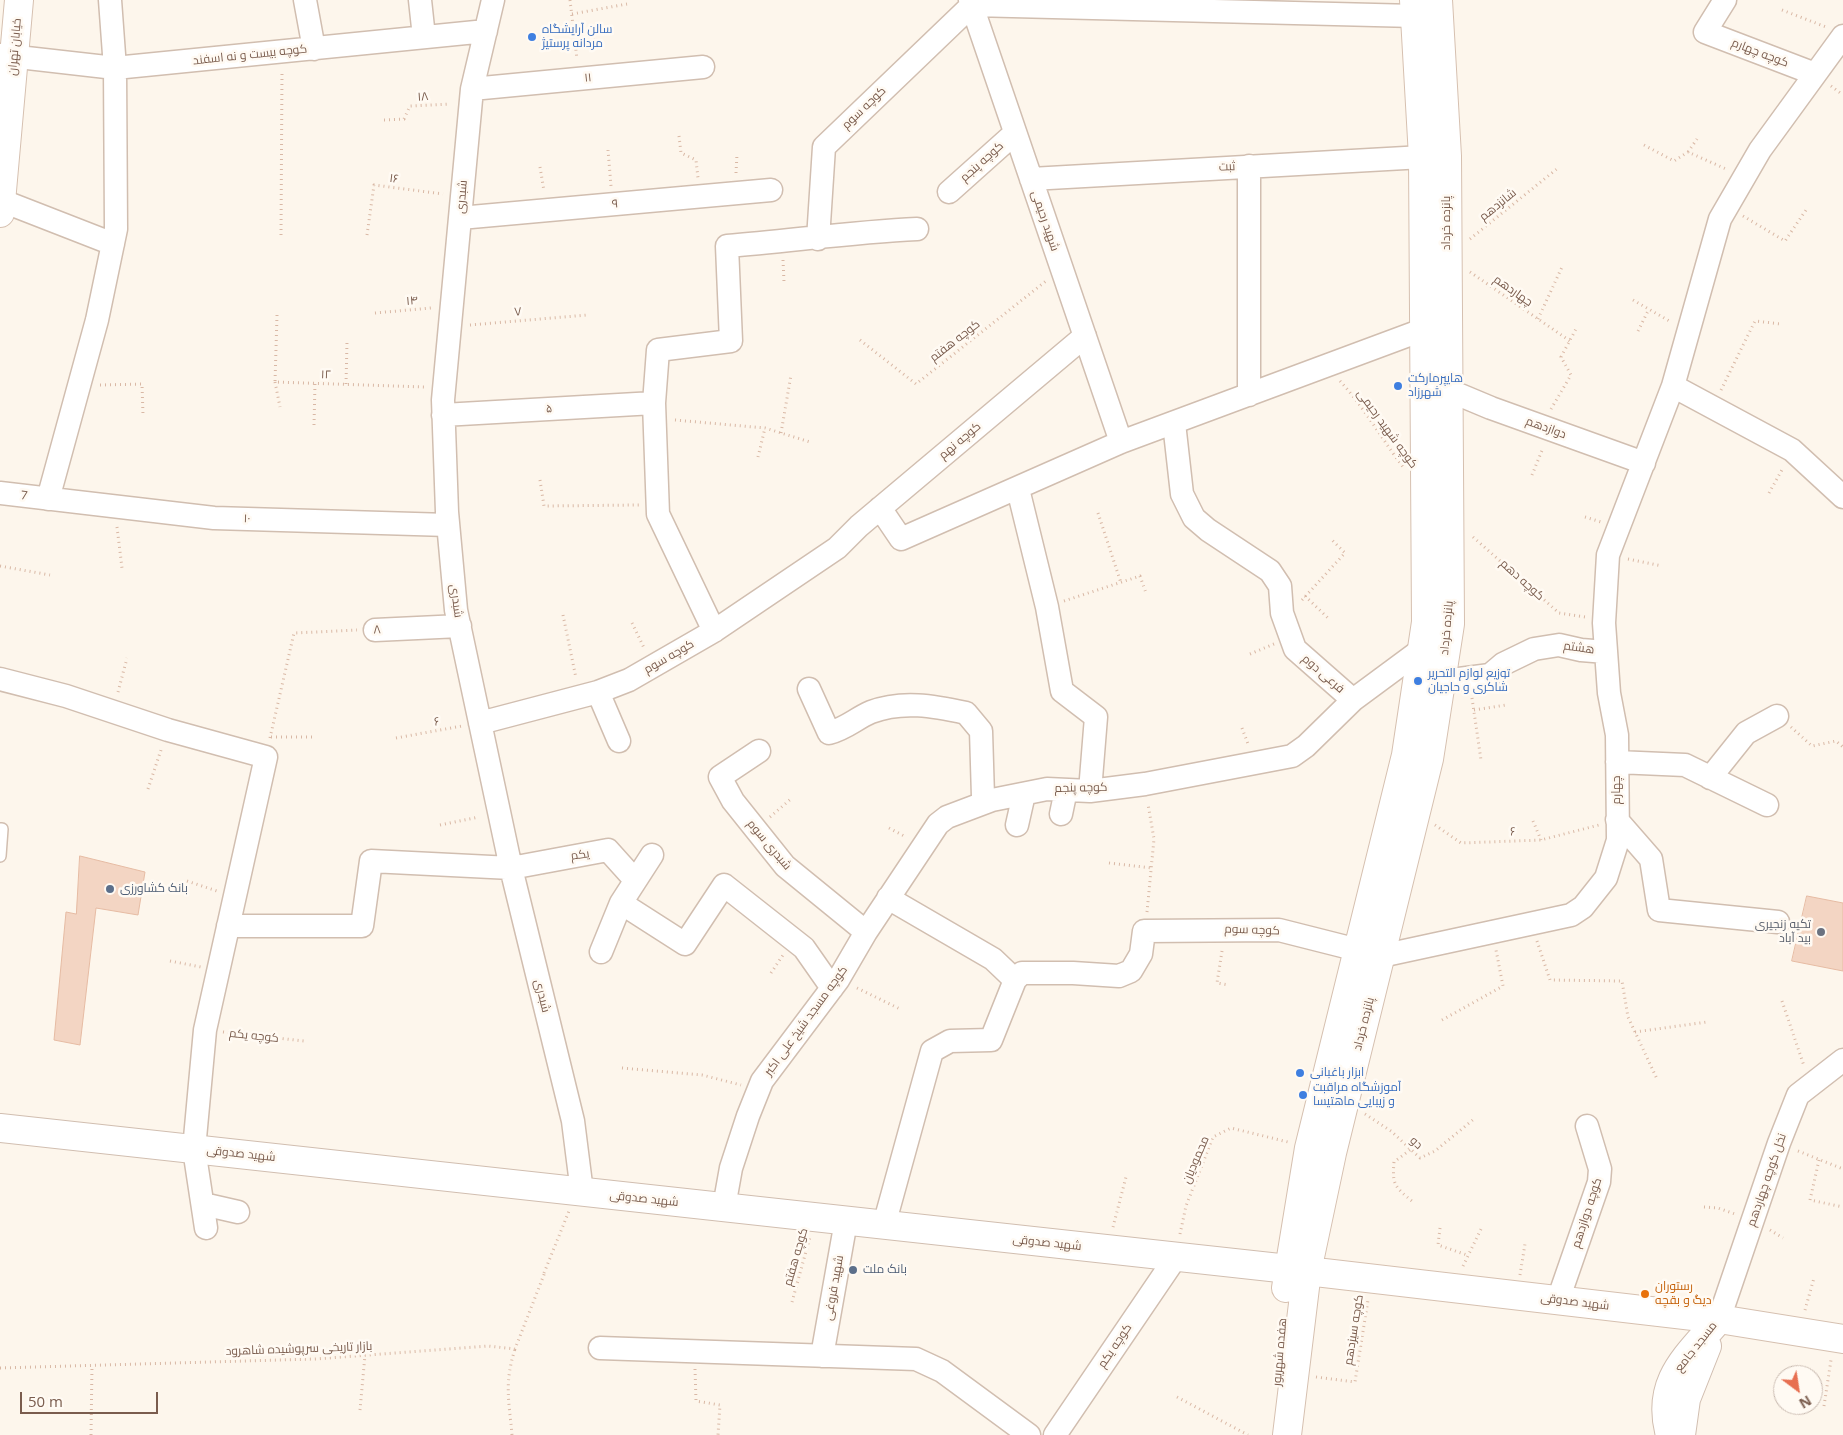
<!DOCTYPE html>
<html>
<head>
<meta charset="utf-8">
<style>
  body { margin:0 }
  #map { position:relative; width:1843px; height:1435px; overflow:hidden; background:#fdf6ec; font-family:"Open Sans",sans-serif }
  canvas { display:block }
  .north { position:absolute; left:1773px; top:1365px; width:50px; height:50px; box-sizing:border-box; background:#fffaf3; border:1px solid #cabbb1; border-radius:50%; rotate:149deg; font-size:14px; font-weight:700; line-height:20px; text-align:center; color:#7a5c4d }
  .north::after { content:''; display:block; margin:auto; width:18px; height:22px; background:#e76f51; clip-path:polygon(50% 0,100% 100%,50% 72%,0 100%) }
  .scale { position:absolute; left:20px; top:1392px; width:138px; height:22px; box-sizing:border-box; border:2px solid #7a5c4d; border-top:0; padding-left:6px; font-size:15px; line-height:18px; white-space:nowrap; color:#7a5c4d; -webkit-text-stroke:4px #fffaf3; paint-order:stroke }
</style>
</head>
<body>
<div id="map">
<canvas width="1843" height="1435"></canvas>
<div class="north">N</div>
<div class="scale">50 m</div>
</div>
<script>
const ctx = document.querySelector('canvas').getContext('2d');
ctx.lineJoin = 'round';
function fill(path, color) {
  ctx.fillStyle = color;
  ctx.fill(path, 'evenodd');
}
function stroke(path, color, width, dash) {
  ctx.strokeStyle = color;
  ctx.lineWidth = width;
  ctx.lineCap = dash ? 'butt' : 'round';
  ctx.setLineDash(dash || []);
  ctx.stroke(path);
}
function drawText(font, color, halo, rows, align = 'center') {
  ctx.font = font + ' "Open Sans",Cairo,sans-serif';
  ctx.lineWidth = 5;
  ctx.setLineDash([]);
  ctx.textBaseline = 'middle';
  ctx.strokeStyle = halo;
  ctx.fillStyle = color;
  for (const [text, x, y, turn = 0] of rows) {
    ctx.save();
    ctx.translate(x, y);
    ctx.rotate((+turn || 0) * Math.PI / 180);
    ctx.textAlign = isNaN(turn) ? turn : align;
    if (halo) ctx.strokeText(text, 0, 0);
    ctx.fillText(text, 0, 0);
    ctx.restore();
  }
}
const building = new Path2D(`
  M80,856L145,872L138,915L96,908L80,1045L54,1040L66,912L76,914Z
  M1807,896L1843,903V971L1792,961Z`);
const path = new Path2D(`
  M570,0L577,59
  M1782,10L1826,27
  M572,14L627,4
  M575,46L595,40
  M1831,86L1843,95
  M384,120L404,119L410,106L450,104
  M679,136L681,153L696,160L698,178
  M1644,145L1674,161L1688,152L1726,169
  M608,150L611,186
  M1688,152L1697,139
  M540,167L544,191
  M736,173L737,154
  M1743,216L1785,241L1808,207
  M281,235L282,71
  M367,235L374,185L443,194
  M1470,239L1558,168
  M783,260L784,282
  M1470,272L1570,341
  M1633,300L1671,322
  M375,313L431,308
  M277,315L275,382L425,387
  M1538,319L1562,267
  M470,325L587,315
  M1638,331L1649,309
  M860,340L916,384L1046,281
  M1340,381C1364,407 1381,438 1403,467
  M275,382L280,407
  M346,384L347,342
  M100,385L142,384L143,415
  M1721,390L1755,321L1781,324
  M1551,409L1571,375L1561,357L1577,327
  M675,420L765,428L810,442
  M314,425L315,383
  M781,433L791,375
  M758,457L765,428
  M1532,475L1543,448
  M540,480L544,506L639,505
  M1769,493L1783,468
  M1098,513L1121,583
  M1585,517L1601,522
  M117,527L122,568
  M1473,537L1559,613L1585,617
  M1628,559L1662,566
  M0,566L50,575
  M1305,596L1328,618
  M1302,600L1345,553L1331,539
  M1064,601L1140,576L1146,593
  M563,615L576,678
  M632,623L645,650
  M1250,654L1274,644
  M118,692L127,658
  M1472,698L1481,760
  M1474,710L1506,705
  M1791,727L1812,746L1836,741L1843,747
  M1242,728L1248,744
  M271,737H314
  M270,738L294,633L357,630
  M396,738L462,726
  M148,789L162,747
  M770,817L792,798
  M1533,821L1541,840
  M440,825L479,817
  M1435,825L1461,843L1541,840L1599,825
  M889,828L906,837
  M1109,863L1152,868
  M187,881L217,891
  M1147,912L1154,839L1148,804
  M1537,941L1550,980L1622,981L1628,1017L1657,1079
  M1222,951L1217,983L1229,985
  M170,961L201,967
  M771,973L783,955
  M857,988L900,1009
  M1782,1001L1804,1066
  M1442,1020L1503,986L1496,950
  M223,1032L304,1041
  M1635,1032L1707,1022
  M622,1068L702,1075L741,1085
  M1365,1114L1391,1131L1420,1158L1435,1151L1474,1119
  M1410,1150L1394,1162C1392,1185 1395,1187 1413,1202
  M1798,1151L1843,1169
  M1819,1160L1810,1200L1843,1207
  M1704,1207L1718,1208L1735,1214
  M1113,1227L1126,1177
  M1440,1228L1438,1245L1467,1255
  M1770,1230L1783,1238
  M1180,1234L1186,1206L1213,1137L1231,1128L1288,1142
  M1463,1266L1481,1229
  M544,1273L569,1211
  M1520,1275L1525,1244
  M792,1302L810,1237
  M1805,1310L1814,1278
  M0,1368L315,1359L488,1346L515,1349L545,1272
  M695,1369L696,1401L720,1405L718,1435
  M1316,1377L1355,1382L1368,1300
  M1177,1397L1248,1435
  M1824,1406L1831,1360
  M360,1410L365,1355
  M91,1435L92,1365
  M512,1435C509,1400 504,1384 515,1349`);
const service = new Path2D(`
  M0,829H2L0,856`);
const minor = new Path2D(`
  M305,0L314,49
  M420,0L424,37
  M493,0L472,89L443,400L447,512L456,610L511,868L573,1121L582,1192
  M970,0L1121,442
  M1725,0L1705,32L1815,74
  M1843,36L1760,150L1720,219L1673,386L1792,450L1843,497
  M0,55L115,68L486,31
  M472,89L703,67
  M1249,166V395
  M1031,179L1423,157
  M949,192L1015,133
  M0,200L113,244
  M460,218L771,190
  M818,239L824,147L972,5L1415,16
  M1448,390L1491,408L1644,463
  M443,415L654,403
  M1174,423L1182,494L1194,518L1208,530L1270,571L1280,586L1282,613L1295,649L1353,700
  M1018,489L1047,607L1062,691L1096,717L1090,791
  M0,493L214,518L448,525
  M48,499L97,320L116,229L115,68L110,0
  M880,508L901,539L1121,442L1425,329
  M375,630L460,626
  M714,631L658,514L654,403L658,350L731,341L727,246C790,241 853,232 917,229
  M0,679L66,696L168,730L266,757L205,1030L194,1149L206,1228
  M1441,685L1459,679L1490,675L1503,664L1534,649L1559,645L1581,650L1606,652
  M809,689L829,733C847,728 855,719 871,712C902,700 934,706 966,713L981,731L983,797L992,800L1047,789L1090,791L1145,784L1292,756L1306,746L1353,700L1422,649
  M598,692L619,741
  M480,723L598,692L629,680L714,631L837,548L859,526L1085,336
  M759,751L720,777L733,801L785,866L866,932
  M1617,762L1685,765L1767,805
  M1710,778L1746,733L1777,716
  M1061,814L1066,790
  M1617,820L1651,859L1659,910L1778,922
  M1017,825L1024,794
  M888,898L993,959L1015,980
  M621,903L685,944L724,885L804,948L832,988
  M228,926H362L371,861L511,868L608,850L635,880
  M601,952L621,903L652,855
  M1381,956L1571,915L1583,907L1606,878L1618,840L1617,735L1609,693L1604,623L1608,555L1673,386
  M203,1204L238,1212
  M724,1207L731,1168L748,1116L762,1081L838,980L866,932L938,824L947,817L992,800
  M884,1225L932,1051L950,1041L991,1040L1015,980L1022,973H1073L1119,976L1131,971L1141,954L1144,931L1279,930L1358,950
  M1558,1300L1599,1182L1600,1169L1587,1126
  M1719,1319L1779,1143L1798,1095L1843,1060
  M600,1348L916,1359L942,1371L1029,1435
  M822,1356L846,1221
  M1055,1435L1176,1257`);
const tertiary = new Path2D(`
  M0,1128L1307,1271
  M1670,1435C1655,1381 1687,1357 1719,1319
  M1681,1435L1686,1399L1707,1346`);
const secondary = new Path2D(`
  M0,213L19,0
  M1307,1271L1719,1319L1843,1339
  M1286,1288L1309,1148L1406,755L1426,622L1423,157L1414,0
  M1287,1435L1307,1271L1332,1153L1429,759L1450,624L1447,156L1438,0`);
const markers = [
  [532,37,5,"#3f7fe0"],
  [1398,386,5,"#3f7fe0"],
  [1418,681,5,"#3f7fe0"],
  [110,889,5,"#5c6f8a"],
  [1821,932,5,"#6b7280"],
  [1300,1073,5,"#3f7fe0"],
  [1303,1095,5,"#3f7fe0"],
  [853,1270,5,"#5c6f8a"],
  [1645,1294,5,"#e8710a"]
];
const shopNames = [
  ["سالن آرایشگاه",542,30],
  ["مردانه پرستیژ",542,44],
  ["هایپرمارکت",1408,379],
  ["شهرزاد",1408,393],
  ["توزیع لوازم التحریر",1428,674],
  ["شاکری و حاجیان",1428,688],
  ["ابزار باغبانی",1310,1073],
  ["آموزشگاه مراقبت",1313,1088],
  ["و زیبایی ماهتیسا",1313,1102]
];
const streetNames = [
  ["خیابان تهران",15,47,-85],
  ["کوچه چهارم",1760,53,21],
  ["کوچه بیست و نه اسفند",250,55,-6],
  ["۱۱",588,78,-6],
  ["۱۸",423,97,-4],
  ["کوچه سوم",864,108,-44],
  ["کوچه پنجم",982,162,-42],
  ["ثبت",1227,167,-3],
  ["۱۶",394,179,7],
  ["شبدری",462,197,-85],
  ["۹",615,204,-5],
  ["شانزدهم",1498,205,-39],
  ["شهید رحیمی",1045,221,71],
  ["پانزده خرداد",1447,223,-90],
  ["چهاردهم",1513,291,35],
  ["۱۴",412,301,-5],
  ["۷",518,312,-5],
  ["کوچه هفتم",955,341,-38],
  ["۱۲",326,375,2],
  ["۵",549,409,-3],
  ["دوازدهم",1546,428,20],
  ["کوچه شهید رحیمی",1387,429,54],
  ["کوچه نهم",960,441,-40],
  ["7",24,496,7],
  ["۱۰",247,519,2],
  ["کوچه دهم",1522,580,42],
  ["شبدری",456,601,82],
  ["پانزده خرداد",1447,628,-85],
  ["۸",377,630,-2],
  ["هشتم",1579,648,8],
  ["کوچه سوم",669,657,-30],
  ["فرعی دوم",1323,674,41],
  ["۶",437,722,-10],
  ["کوچه پنجم",1081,788,-1],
  ["چهارم",1617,790,-90],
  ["۶",1513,832,-3],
  ["شبدری سوم",769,845,50],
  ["یکم",580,855,-9],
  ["کوچه سوم",1252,930,2],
  ["شبدری",542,996,76],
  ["کوچه مسجد شیخ علی اکبر",806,1021,-54],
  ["پانزده خرداد",1364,1024,-76],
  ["کوچه یکم",254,1036,6],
  ["دو",1416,1143,43],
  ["شهید صدوقی",241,1154,6],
  ["محمودیان",1196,1160,-67],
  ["نخل کوچه چهاردهم",1767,1180,-71],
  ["شهید صدوقی",644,1199,6],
  ["کوچه دوازدهم",1587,1213,-72],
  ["شهید صدوقی",1047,1243,6],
  ["کوچه هفتم",796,1257,-74],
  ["شهید فروغی",834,1288,-80],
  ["شهید صدوقی",1575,1302,7],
  ["کوچه سیزدهم",1354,1330,-81],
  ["کوچه یکم",1115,1346,-56],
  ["مسجد جامع",1696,1347,-52],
  ["بازار تاریخی سرپوشیده شاهرود",299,1349,-2],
  ["هفده شهریور",1280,1352,-85]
];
const serviceNames = [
  ["بانک کشاورزی",120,889],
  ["بانک ملت",863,1270]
];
const worshipNames = [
  ["تکیه زنجیری",1811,925],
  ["بید آباد",1811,939]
];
const foodNames = [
  ["رستوران",1655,1287],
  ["دیگ و بقچه",1655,1301]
];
fill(building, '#f3d5c3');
stroke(building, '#e6bba3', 1);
stroke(service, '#d1beb0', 14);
stroke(minor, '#d1beb0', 25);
stroke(tertiary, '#d1beb0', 30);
stroke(secondary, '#d6c0b0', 30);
stroke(path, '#d9b8a5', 3, [1, 4]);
stroke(service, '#fff', 11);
stroke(minor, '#fff', 22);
stroke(tertiary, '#fff', 28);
stroke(secondary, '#fff', 28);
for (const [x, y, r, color] of markers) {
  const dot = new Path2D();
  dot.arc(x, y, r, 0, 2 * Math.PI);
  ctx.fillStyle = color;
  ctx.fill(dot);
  stroke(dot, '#fffaf3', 2);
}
drawText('12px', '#366cbe', '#fffaf3', shopNames, 'left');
drawText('12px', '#7a5c4d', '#fffaf3', streetNames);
drawText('12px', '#4e5e75', '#fffaf3', serviceNames, 'left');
drawText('12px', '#5b616d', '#fffaf3', worshipNames, 'right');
drawText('12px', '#c56008', '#fffaf3', foodNames, 'left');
</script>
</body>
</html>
